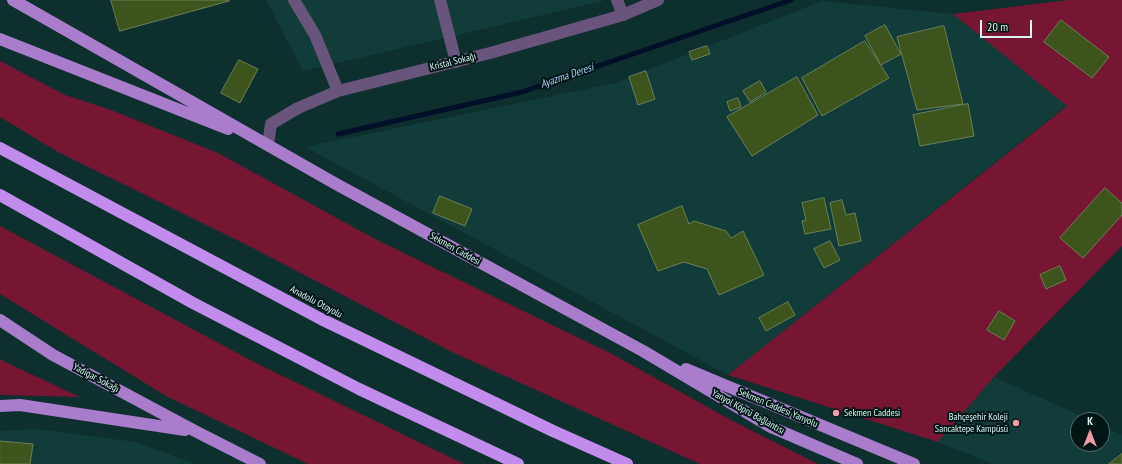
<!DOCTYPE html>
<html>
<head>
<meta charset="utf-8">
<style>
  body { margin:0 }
  #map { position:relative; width:1122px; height:464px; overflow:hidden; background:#0d2f2d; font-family:"PT Sans Narrow",sans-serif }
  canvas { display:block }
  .north { position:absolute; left:1070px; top:412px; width:40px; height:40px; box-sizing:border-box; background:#001615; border:1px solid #56706e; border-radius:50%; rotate:0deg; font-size:11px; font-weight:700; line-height:16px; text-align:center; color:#d7f6f3 }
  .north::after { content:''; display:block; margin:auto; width:14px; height:18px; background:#f39aa9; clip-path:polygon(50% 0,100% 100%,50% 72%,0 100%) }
  .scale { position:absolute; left:980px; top:20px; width:52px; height:18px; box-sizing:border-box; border:2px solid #d7f6f3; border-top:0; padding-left:5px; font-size:12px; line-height:14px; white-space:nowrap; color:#d7f6f3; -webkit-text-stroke:3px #001615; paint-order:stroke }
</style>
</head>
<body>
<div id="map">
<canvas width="1122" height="464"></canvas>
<div class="north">K</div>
<div class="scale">20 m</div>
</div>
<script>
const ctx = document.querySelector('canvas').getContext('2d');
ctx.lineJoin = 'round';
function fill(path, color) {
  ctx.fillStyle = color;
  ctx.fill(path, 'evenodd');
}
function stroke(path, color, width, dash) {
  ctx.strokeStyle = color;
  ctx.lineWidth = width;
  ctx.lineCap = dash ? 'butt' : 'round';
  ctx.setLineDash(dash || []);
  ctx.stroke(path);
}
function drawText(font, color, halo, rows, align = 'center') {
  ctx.font = font + ' "PT Sans Narrow",sans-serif';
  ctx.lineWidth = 4;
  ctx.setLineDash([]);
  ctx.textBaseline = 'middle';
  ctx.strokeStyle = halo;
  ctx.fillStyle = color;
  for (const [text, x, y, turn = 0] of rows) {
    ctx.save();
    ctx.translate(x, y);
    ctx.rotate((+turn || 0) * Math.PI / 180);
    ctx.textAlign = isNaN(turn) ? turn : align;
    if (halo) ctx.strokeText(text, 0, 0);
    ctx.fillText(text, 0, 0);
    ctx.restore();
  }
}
const built = new Path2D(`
  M266,0H602L603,1L303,71Z
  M822,1L953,14L1067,105L728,375L305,147L615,83Z
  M994,377L1090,420H1078V444H1102V426L1122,435V464H993L938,442Z
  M36,429L136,442L195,464H0V431Z`);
const green = new Path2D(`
  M1068,0H1122V246L994,377L938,442L728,375L1067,106L953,14Z
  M0,61L65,95L111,110L218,153L377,240L612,354L731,420L818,464H700L452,352L249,246L58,152L0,117Z
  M0,226L256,363L464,464H308L166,396L0,294Z
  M0,359L3,361L80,397L0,395Z`);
const stream = new Path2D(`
  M338,134L522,92L791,0`);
const building = new Path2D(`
  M111,0H229V1L120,31Z
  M1061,20L1109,57L1092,78L1044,42Z
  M885,25L901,54L881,65L865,36Z
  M944,26L963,104L917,110L897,37Z
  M865,41L889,78L822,116L802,78Z
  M707,46L710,54L692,60L689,52Z
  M239,60L258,69L240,103L221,93Z
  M646,71L655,99L638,105L629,77Z
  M797,77L818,115L752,156L727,117Z
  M760,81L766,92L750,102L743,91Z
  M738,98L741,107L730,111L727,102Z
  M968,104L974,136L920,146L913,115Z
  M1105,188L1122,203V215L1083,258L1060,238Z
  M440,196L472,209L465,226L433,213Z
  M824,198L831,229L805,234L802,221L806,220L802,203Z
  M842,200L846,215L855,213L861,241L839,246L830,203Z
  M682,206L689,224L694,221L726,231L731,238L743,231L764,275L719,295L707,269L684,262L658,271L638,225Z
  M830,241L840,260L824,268L814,249Z
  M1060,266L1066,280L1046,289L1040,275Z
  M788,302L795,315L766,331L759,318Z
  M999,311L1015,321L1004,340L987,330Z
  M0,441L33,444L30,464H0Z
  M1122,454V464H1109Z`);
const minor = new Path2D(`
  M294,0L315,35L338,91
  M440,0L456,62
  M617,0L623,15
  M268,145L271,124L298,108L338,91L490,53L623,15L658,0`);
const major = new Path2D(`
  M13,0L336,184L643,351L771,427L857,464
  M0,39L228,129
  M0,320L53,355L195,431L260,464
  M686,369L914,464
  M0,406L20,405L185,430`);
const highway = new Path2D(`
  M0,148L321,319L553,431L627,464
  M0,195L193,303L359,389L518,464`);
const markers = [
  [836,413,4,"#f39aa9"],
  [1016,423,4,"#f39aa9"]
];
const streetNames = [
  ["Kristal Sokağı",453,62,-14],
  ["Sekmen Caddesi",455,249,29],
  ["Anadolu Otoyolu",316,302,28],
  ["Yadigar Sokağı",96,378,28],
  ["Sekmen Caddesi Yanyolu",778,408,23],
  ["Yanyol Köprü Bağlantısı",748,412,29]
];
const poiNames = [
  ["Sekmen Caddesi",844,413],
  ["Bahçeşehir Koleji",1008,417,"right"],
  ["Sancaktepe Kampüsü",1008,429,"right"]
];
const waterNames = [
  ["Ayazma Deresi",567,76,-19]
];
fill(built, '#123c39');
fill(green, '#761633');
stroke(stream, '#000f27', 5);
fill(building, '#3d551c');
stroke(building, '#6c8056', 1);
stroke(minor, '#69547b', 12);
stroke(major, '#a97ccc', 12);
stroke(highway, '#c28ced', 12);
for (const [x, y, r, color] of markers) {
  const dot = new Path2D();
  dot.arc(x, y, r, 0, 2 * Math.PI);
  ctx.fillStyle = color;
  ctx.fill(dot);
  stroke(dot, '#001615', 1.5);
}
drawText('10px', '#d7f6f3', '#001615', streetNames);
drawText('10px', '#d7f6f3', '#001615', poiNames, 'left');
drawText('italic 11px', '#aad2fa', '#001615', waterNames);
</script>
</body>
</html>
